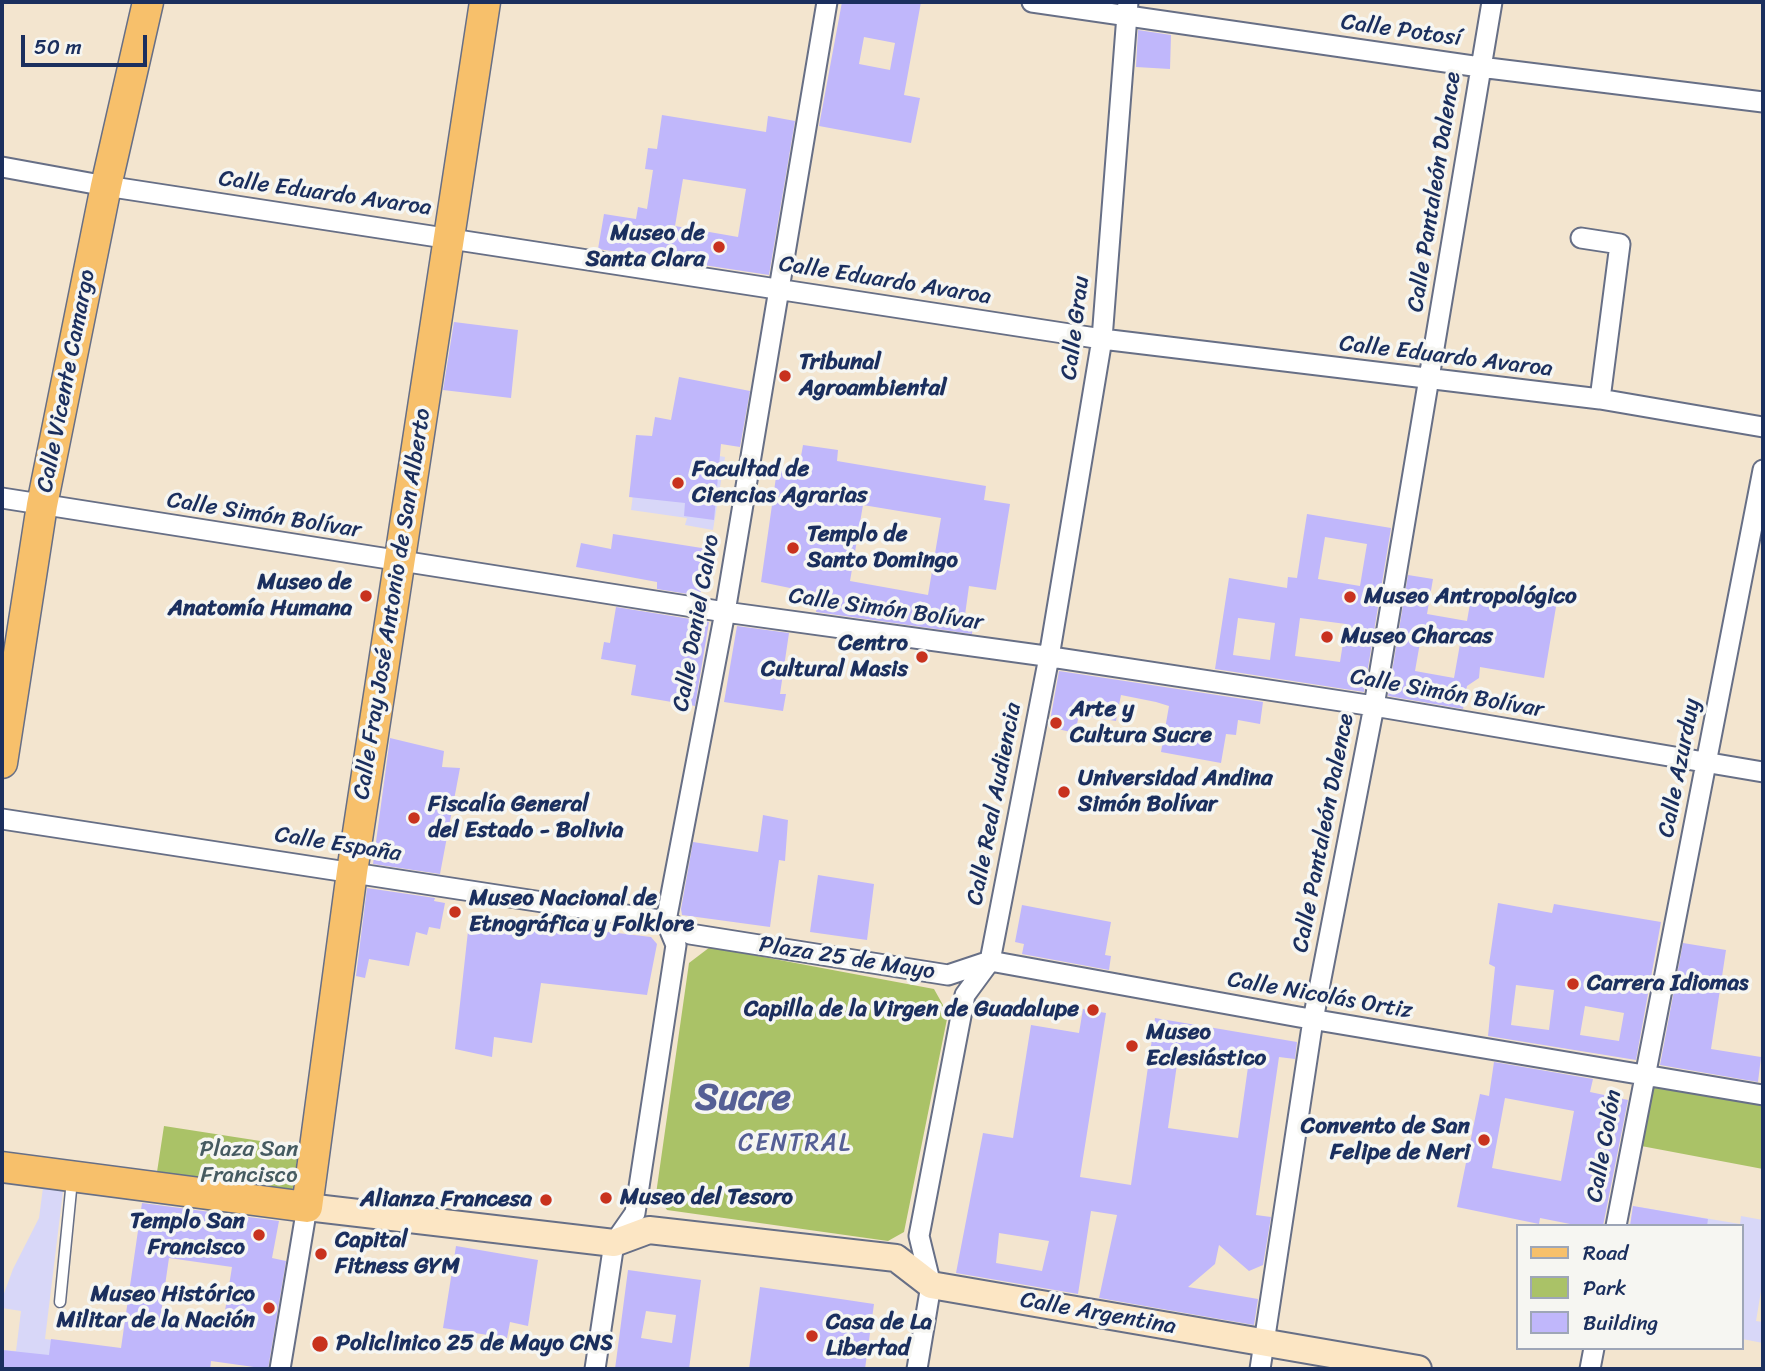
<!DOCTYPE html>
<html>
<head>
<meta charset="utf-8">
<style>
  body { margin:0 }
  #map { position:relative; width:1765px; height:1371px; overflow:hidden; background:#f3e5cf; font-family:Sriracha,sans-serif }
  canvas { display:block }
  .frame { position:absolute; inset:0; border:4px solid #1b2f5e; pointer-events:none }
  .legend { position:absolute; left:1516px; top:1224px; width:228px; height:126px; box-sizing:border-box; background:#f6f6f2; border:2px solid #9ea6b7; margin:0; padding:9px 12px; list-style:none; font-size:21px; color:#1b2f5e }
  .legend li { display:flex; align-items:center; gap:14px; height:35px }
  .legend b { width:35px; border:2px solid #9ea6b7 }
  .scale { position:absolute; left:21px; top:35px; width:126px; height:32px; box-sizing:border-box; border:4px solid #1b2f5e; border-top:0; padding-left:9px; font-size:21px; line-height:24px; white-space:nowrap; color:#1b2f5e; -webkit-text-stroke:5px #f6f6f2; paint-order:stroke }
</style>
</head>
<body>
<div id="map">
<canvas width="1765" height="1371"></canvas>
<div class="frame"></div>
<ul class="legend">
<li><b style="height:9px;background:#f7c06b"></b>Road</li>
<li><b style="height:19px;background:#aac267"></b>Park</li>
<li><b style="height:19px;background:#c0b7fb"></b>Building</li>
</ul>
<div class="scale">50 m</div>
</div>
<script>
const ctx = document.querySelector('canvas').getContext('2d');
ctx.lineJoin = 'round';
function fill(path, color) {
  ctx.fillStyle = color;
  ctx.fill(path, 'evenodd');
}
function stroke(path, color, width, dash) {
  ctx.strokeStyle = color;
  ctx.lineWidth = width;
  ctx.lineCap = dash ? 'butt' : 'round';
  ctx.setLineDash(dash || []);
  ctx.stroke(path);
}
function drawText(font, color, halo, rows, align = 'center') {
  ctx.font = font + ' Sriracha,sans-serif';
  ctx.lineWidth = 7;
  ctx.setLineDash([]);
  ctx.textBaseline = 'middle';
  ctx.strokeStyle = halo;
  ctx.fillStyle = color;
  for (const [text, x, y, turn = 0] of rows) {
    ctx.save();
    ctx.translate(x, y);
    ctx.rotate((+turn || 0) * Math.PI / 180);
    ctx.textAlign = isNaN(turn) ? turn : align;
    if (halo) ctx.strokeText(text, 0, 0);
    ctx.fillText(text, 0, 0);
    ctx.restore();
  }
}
const built = new Path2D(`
  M640,442L725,457L713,530L685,525L687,518L631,510Z
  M44,1180L64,1183L45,1339L211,1361L210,1369H2V1350L16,1351L21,1311L2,1308V1299L13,1269L39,1218Z
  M1633,1206L1740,1224L1741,1216L1763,1220V1279L1756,1321L1763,1322V1343L1742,1339V1226H1630Z`);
const green = new Path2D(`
  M710,947L934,989L948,1014L904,1232L888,1241L667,1210L656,1194L689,963Z
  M1650,1083L1763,1098V1169L1636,1145Z
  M164,1126L299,1147L292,1193L157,1172Z`);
const building = new Path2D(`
  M842,2H921L904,95L920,98L911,143L819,126ZM864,37L895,43L890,70L859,64Z
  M1138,30L1171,35L1170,69L1136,67Z
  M662,115L766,132L768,116L795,121L769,275L598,249L604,214L636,219L638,207L647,209L653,170L645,169L648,148L657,149ZM683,179L746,189L738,237L675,226Z
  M454,322L518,330L511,398L443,390Z
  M679,377L750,391L740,447L721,444L714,520L684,516L685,503L629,497L636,435L652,436L655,417L671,420Z
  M803,445L838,450L837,461L986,486L984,500L1010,504L996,590L969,586L965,615L974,617L972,634L816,612L819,594L761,582L777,470L798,473ZM863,505L941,518L928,595L850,581Z
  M1307,514L1391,528L1364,692L1215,669L1229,578L1287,588L1288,577L1297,578ZM1325,537L1367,544L1360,586L1318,579ZM1238,618L1275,623L1270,660L1233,655ZM1300,618L1346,624L1340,662L1295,656Z
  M613,534L708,549L700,596L657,589V582L576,567L581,543L611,549Z
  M1408,575L1433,579L1427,614L1467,621L1472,592L1493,595L1495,589L1557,601L1544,678L1480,667L1479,678L1467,686L1463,709L1388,696ZM1421,637L1460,644L1454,678L1415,671Z
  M616,607L709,622L695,706L631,695L636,665L601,659L604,642L610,643Z
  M737,626L789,633L780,694H786L783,711L724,702Z
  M1059,671L1263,702L1260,724L1238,720L1236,735L1226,734L1221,763L1161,752L1169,706L1156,702L1121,695L1116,721L1079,715L1075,733L1049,727Z
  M390,738L444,751L442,767L460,768L440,874L373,864Z
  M763,815L788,820L785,861L779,860L770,927L682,915L681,909L693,842L758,852Z
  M818,875L874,884L867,940L810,932Z
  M367,888L435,898L434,901L445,903L440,929L429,927L427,935L416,932L409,966L369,959L365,978L356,976Z
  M1498,903L1552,913L1554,904L1661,922L1636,1060L1488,1036L1495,967L1489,964ZM1516,985L1554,990L1549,1030L1511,1025ZM1585,1006L1624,1013L1619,1041L1580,1035Z
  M1022,905L1111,922L1105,955L1111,956L1109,970L1022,954L1024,944L1015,942Z
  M470,913L508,920L651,937L657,944L647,995L541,983L532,1043L494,1037L492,1057L455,1049Z
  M1683,943L1726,950L1711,1049L1761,1057L1758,1082L1660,1065Z
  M1083,1009L1106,1013L1080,1177L1131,1185L1155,1018L1297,1042L1295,1059L1279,1057L1256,1215L1271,1217L1263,1265L1249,1271L1219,1245L1215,1264L1188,1287L1258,1299L1254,1325L1099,1298L1117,1215L1091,1211L1078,1294L956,1273L983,1133L1013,1138L1031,1025L1079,1033ZM1178,1057L1248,1067L1238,1138L1168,1128ZM999,1233L1049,1241L1042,1271L996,1263Z
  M1494,1062L1593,1079L1590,1092L1628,1100L1603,1226H1580L1540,1218L1539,1224L1457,1207L1480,1094L1489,1096ZM1505,1098L1574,1111L1561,1181L1492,1168Z
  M142,1203L279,1221L272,1258L286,1261L268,1369L211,1361L210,1369H2V1350L49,1355L51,1339L121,1348ZM169,1258L232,1267L222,1330L160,1320Z
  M1633,1206L1708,1219L1707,1226H1630Z
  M456,1246L538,1260L528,1326L510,1322L507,1338L443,1328Z
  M628,1270L701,1280L689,1369H615ZM646,1311L676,1315L672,1343L641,1338Z
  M760,1287L874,1304L865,1369H749Z`);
const lane = new Path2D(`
  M60,1302L72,1180`);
const street = new Path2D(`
  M1032,2L1480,67L1763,102
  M2,167L106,186L1102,339L1600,399L1763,427
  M1581,238L1620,244L1600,399
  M2,498L725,612L1038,655L1374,706L1763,772
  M2,819L666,921L690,934L948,975L990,961L1299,1017L1763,1095
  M666,921L725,612L827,2
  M1616,1226L1763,470
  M280,1369L307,1207
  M595,1369L614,1243L635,1213L676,945L666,921
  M917,1369L931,1285L919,1236L965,995L990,961L1049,657L1102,339L1128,2
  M1260,1369L1313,1020L1374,706L1492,2
  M1590,1369L1594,1348`);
const secondary = new Path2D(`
  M307,1207L614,1243L649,1230L896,1258L931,1285L1418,1369`);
const primary = new Path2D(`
  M2,763L42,505L106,186L148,2
  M2,1167L307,1207L352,872L485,2`);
const markers = [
  [719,247,7,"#c8321e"],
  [785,376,7,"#c8321e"],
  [678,483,7,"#c8321e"],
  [793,548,7,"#c8321e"],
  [366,596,7,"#c8321e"],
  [1350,597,7,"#c8321e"],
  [1327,637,7,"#c8321e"],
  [922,657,7,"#c8321e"],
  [1056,723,7,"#c8321e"],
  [1064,792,7,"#c8321e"],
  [414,818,7,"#c8321e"],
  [455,912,7,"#c8321e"],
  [1573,984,7,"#c8321e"],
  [1093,1010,7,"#c8321e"],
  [1132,1046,7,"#c8321e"],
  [1484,1140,7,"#c8321e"],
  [606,1198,7,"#c8321e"],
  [546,1200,7,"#c8321e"],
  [259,1235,7,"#c8321e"],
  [321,1254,7,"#c8321e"],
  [269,1308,7,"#c8321e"],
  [812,1336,7,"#c8321e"],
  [320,1344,9,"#c8321e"]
];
const streetNames = [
  ["Calle Potosí",1401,31,8],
  ["Calle Pantaleón Dalence",1435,192,-81],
  ["Calle Eduardo Avaroa",325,194,8],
  ["Calle Eduardo Avaroa",885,281,9],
  ["Calle Grau",1076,328,-83],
  ["Calle Eduardo Avaroa",1446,357,7],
  ["Calle Vicente Camargo",67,381,-79],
  ["Calle Simón Bolívar",264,516,9],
  ["Calle Fray José Antonio de San Alberto",393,604,-81],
  ["Calle Simón Bolívar",886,610,8],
  ["Calle Daniel Calvo",697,623,-80],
  ["Calle Simón Bolívar",1447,694,10],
  ["Calle Azurduy",1680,768,-79],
  ["Calle Real Audiencia",995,804,-79],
  ["Calle Pantaleón Dalence",1324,833,-79],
  ["Calle España",338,845,9],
  ["Plaza 25 de Mayo",847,959,9],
  ["Calle Nicolás Ortiz",1320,996,10],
  ["Calle Colón",1605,1146,-80],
  ["Calle Argentina",1098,1314,10]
];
const poiNames = [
  ["Museo de",705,234,"right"],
  ["Santa Clara",705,260,"right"],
  ["Tribunal",799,363],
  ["Agroambiental",799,389],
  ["Facultad de",692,470],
  ["Ciencias Agrarias",692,496],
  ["Templo de",807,535],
  ["Santo Domingo",807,561],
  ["Museo de",352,583,"right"],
  ["Anatomía Humana",352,609,"right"],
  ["Museo Antropológico",1364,597],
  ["Museo Charcas",1341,637],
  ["Centro",908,644,"right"],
  ["Cultural Masis",908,670,"right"],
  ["Arte y",1070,710],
  ["Cultura Sucre",1070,736],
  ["Universidad Andina",1078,779],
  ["Simón Bolívar",1078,805],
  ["Fiscalía General",428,805],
  ["del Estado - Bolivia",428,831],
  ["Museo Nacional de",469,899],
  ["Etnográfica y Folklore",469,925],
  ["Carrera Idiomas",1587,984],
  ["Capilla de la Virgen de Guadalupe",1079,1010,"right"],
  ["Museo",1146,1033],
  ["Eclesiástico",1146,1059],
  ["Convento de San",1470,1127,"right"],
  ["Felipe de Neri",1470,1153,"right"],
  ["Museo del Tesoro",620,1198],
  ["Alianza Francesa",532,1200,"right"],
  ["Templo San",245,1222,"right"],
  ["Francisco",245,1248,"right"],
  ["Capital",335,1241],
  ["Fitness GYM",335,1267],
  ["Museo Histórico",255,1295,"right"],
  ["Militar de la Nación",255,1321,"right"],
  ["Casa de La",826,1323],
  ["Libertad",826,1349],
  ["Policlinico 25 de Mayo CNS",336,1344]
];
const parkNames = [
  ["Plaza San",249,1150],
  ["Francisco",249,1176]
];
const neighbourhoodNames = [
  ["CENTRAL",795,1144]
];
const townNames = [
  ["Sucre",743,1100]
];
fill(built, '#d8d7f8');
fill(green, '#aac267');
fill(building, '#c0b7fb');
stroke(lane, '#676f86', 13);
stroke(street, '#676f86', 23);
stroke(secondary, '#676f86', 30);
stroke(primary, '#676f86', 33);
stroke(lane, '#fff', 10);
stroke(street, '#fff', 19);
stroke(secondary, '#fce6c4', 26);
stroke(primary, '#f7c06b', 30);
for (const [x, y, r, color] of markers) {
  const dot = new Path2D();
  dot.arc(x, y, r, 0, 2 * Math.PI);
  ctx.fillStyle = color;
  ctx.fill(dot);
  stroke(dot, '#f6f6f2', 2.5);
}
drawText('23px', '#1b2f5e', '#f6f6f2', streetNames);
drawText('bold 23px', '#1b2f5e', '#f6f6f2', poiNames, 'left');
drawText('23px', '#465b61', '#f6f6f2', parkNames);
ctx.letterSpacing = '2px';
drawText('24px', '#555f95', '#f6f6f2', neighbourhoodNames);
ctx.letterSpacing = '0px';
drawText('bold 37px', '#555f95', '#f6f6f2', townNames);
</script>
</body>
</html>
